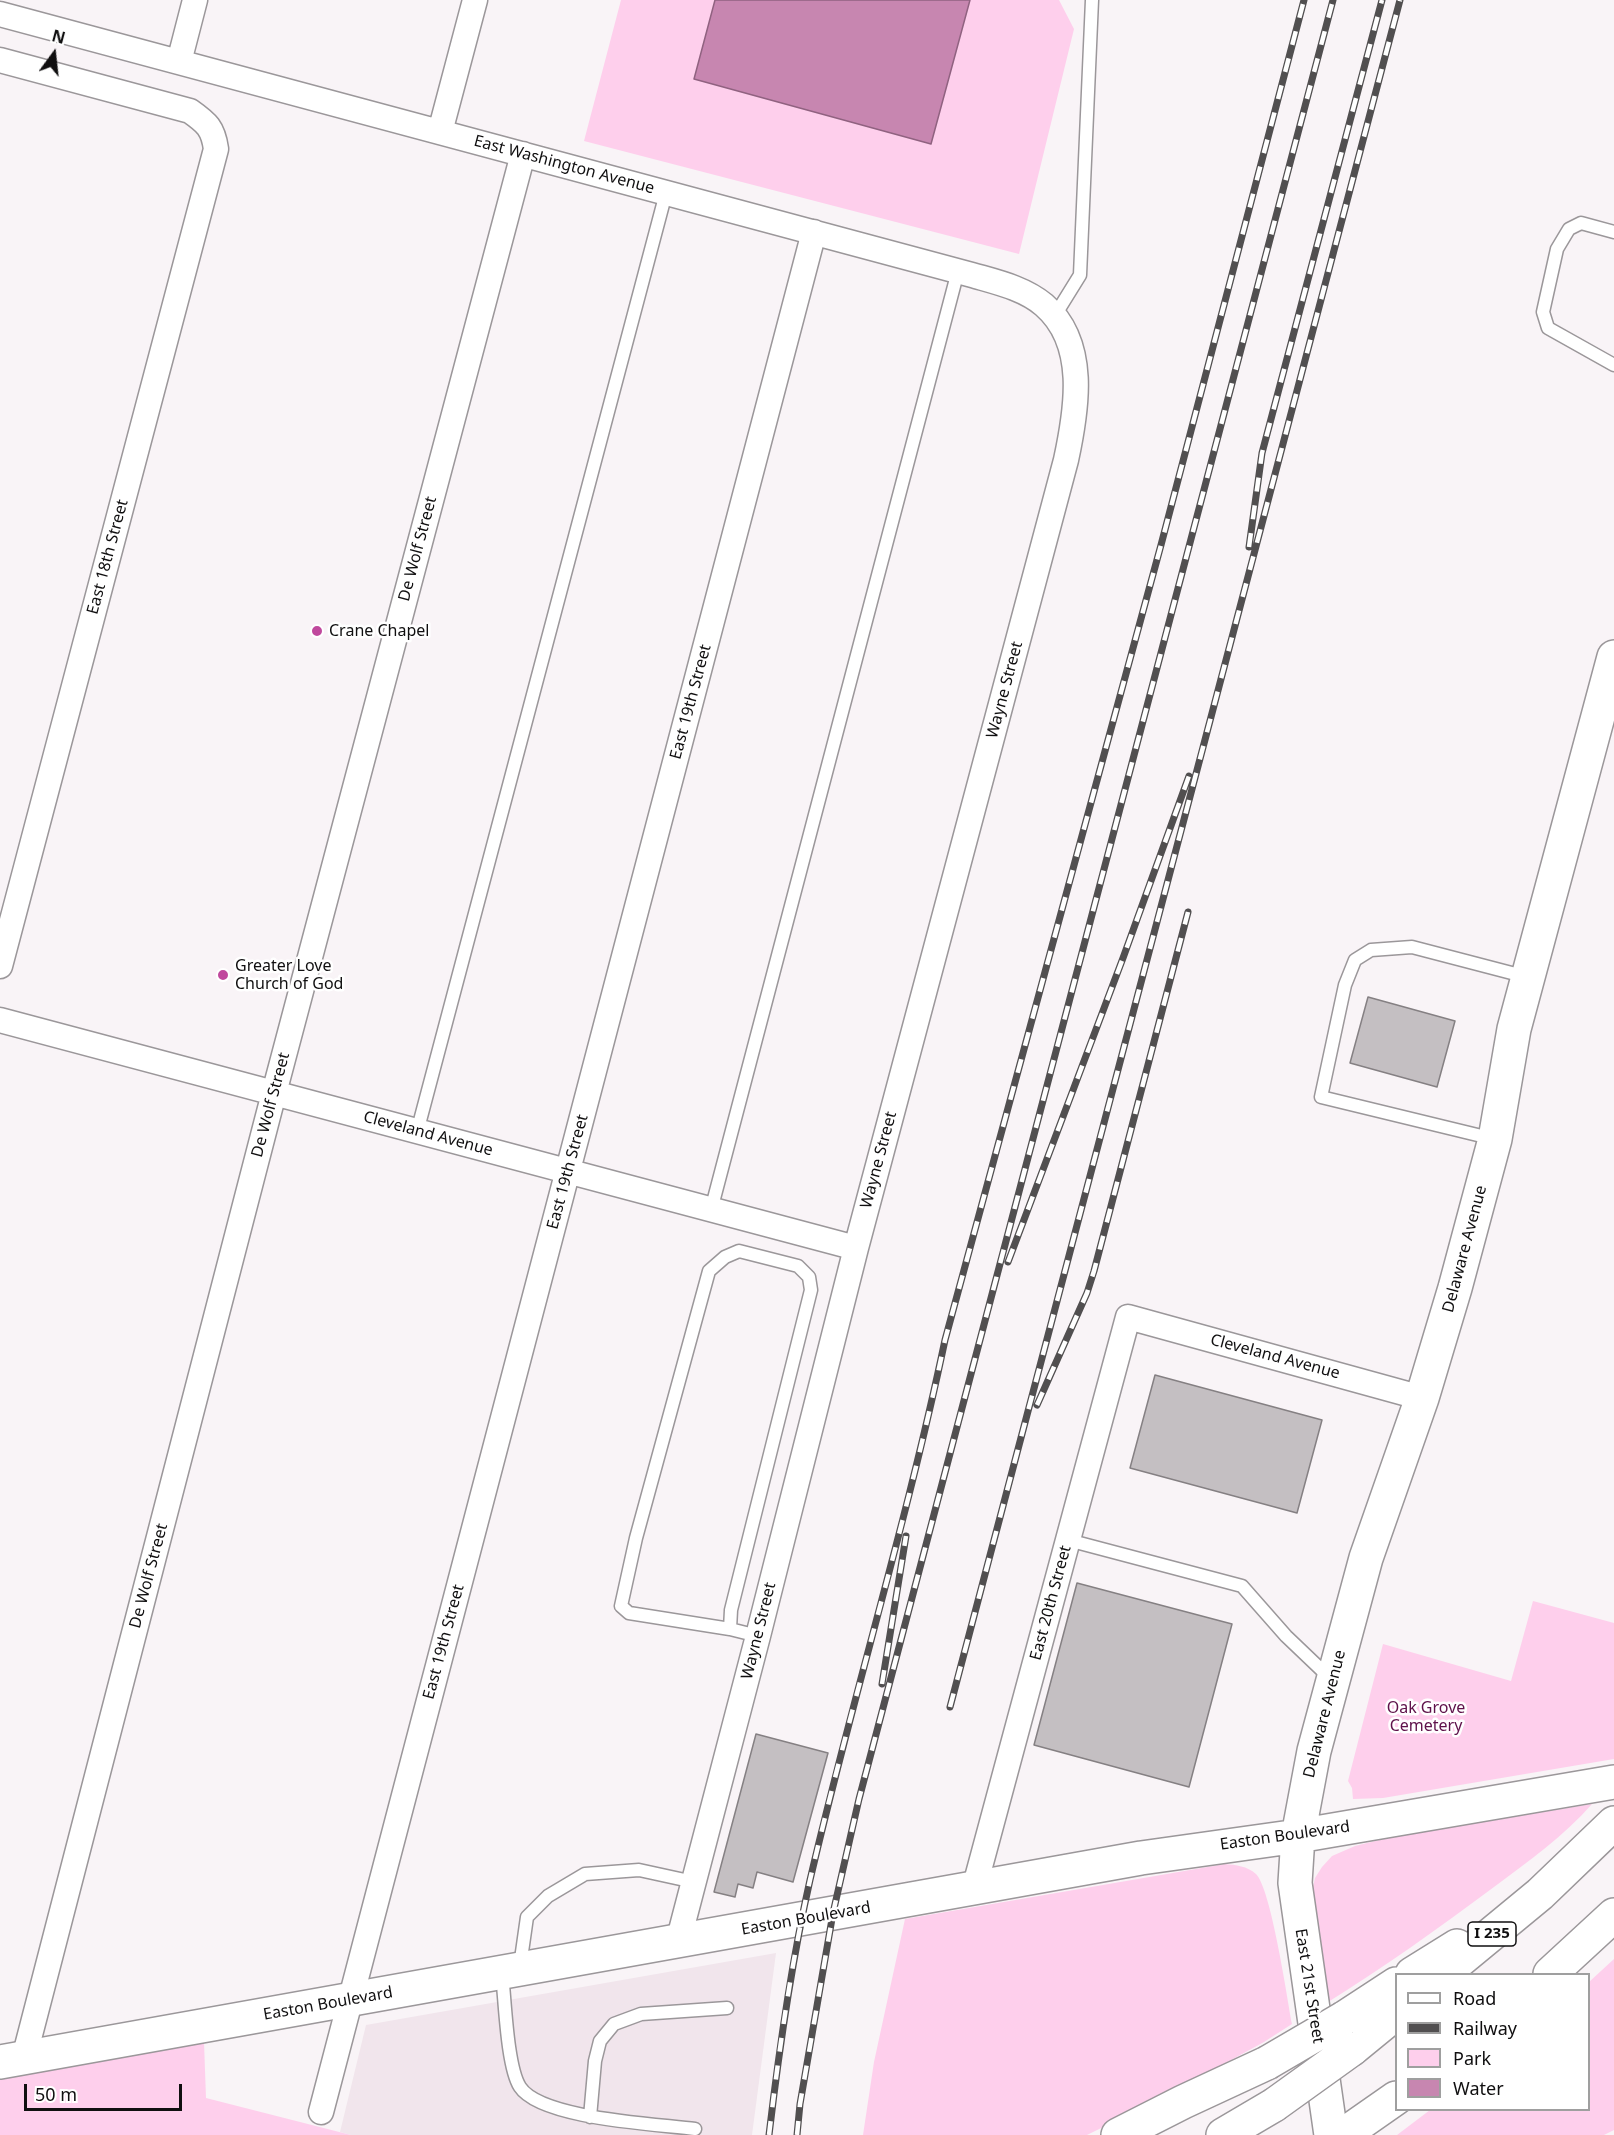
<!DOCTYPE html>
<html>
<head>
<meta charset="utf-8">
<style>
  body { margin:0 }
  #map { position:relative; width:1614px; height:2135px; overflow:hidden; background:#f9f4f7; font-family:"Noto Sans",sans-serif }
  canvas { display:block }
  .legend { position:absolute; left:1395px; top:1973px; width:195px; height:138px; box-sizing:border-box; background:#fff; border:2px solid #9f9f9f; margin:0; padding:8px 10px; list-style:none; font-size:18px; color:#100f10 }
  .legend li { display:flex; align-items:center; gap:12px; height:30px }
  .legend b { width:30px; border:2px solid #9f9f9f }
  .north { position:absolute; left:24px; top:24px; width:60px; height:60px; -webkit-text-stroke:4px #fff; paint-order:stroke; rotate:15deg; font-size:16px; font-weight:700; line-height:24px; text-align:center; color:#100f10 }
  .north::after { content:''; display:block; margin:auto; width:21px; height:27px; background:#100f10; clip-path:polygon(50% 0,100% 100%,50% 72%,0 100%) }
  .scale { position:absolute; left:24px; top:2084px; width:158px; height:27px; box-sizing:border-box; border:3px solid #100f10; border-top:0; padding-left:8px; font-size:18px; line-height:21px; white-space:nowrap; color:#100f10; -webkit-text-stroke:4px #fff; paint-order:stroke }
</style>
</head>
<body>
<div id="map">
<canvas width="1614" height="2135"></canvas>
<ul class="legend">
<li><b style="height:8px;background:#fff"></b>Road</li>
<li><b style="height:8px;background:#514f50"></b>Railway</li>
<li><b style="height:16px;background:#fecfec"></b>Park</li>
<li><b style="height:16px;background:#c786b0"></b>Water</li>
</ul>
<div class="north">N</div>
<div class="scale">50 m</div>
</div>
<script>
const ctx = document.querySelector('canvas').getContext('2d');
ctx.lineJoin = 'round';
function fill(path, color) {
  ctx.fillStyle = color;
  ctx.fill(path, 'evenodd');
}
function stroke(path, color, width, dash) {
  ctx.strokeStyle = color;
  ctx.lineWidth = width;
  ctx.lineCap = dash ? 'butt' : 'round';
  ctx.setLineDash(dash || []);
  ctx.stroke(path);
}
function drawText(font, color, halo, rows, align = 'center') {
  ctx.font = font + ' "Noto Sans",sans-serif';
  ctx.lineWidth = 5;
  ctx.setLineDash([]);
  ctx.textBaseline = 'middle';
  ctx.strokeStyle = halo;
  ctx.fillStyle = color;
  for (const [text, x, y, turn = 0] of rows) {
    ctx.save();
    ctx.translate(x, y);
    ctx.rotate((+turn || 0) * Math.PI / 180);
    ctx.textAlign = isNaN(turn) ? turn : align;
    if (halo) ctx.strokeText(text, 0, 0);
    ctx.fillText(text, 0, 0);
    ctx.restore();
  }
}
const built = new Path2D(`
  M776,1953L752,2135H351L340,2132L366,2025Z`);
const green = new Path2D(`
  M621,0H1059L1074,29L1019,254L584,141Z
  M1533,1601L1614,1623V1759L1383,1798L1353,1799L1352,1788L1348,1781L1383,1644L1511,1681Z
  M1592,1804C1564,1836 1529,1861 1494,1887C1439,1928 1383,1968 1325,2004L1310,1900L1315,1878L1322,1867L1332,1856L1355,1846L1391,1837Z
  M1225,1864C1236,1865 1247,1866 1256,1874C1271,1889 1287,1997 1292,2024L1264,2042L1156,2101L1087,2135H863L874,2062L905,1919Z
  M1614,1959V2130L1604,2135H1397L1430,2110H1588L1589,1982Z
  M204,2042L206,2098L351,2135H0V2078Z`);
const water = new Path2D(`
  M715,0H970L931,144L694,79Z`);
const building = new Path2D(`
  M1368,997L1455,1021L1437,1087L1350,1063Z
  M1155,1375L1322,1420L1297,1513L1130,1468Z
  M1077,1583L1232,1624L1189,1787L1034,1745Z
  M756,1734L828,1753L793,1882L757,1872L753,1888L738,1884L735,1897L714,1892Z`);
const service = new Path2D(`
  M1614,232L1581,223L1569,229L1557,249L1543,312L1548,328L1614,365
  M1054,317L1080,275L1092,0
  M417,1132L666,193
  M1494,1139L1321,1097L1345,985L1355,960L1371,950L1412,947L1527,977
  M711,1210L958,271
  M1068,1540L1242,1586L1286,1636L1330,1678
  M730,1629L629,1613L621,1606L636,1538L709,1271L725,1257L739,1251L798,1266L809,1277L811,1290L731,1610L730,1629L758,1636
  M520,1966L527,1917L548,1896L585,1874L639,1870L694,1882
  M502,1974C505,2000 507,2067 520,2087C541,2119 657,2124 695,2129
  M590,2117L595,2061L600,2041L614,2024L641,2014L727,2008`);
const minor = new Path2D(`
  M0,14L972,275C996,282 1024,288 1044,305C1088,343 1077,409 1066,460L856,1248L758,1636L678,1942
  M0,60L190,111C207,123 213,128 216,149L0,966
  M179,62L195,0
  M440,132L475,0
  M0,1020L856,1248
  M974,1889L1128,1317L1422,1398
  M24,2058L274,1093L523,154
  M321,2112L814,232`);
const secondary = new Path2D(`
  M0,2062L1141,1858L1298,1836L1614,1782
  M1331,2135L1295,1883L1298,1836L1314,1751L1366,1558L1422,1398L1455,1288L1495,1139L1514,1029L1614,657`);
const motorway = new Path2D(`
  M1412,1974L1457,1946
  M1443,1974L1540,1894L1614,1823
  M1550,1974L1614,1915
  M1344,2018L1396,1984
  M1352,2049L1396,2013
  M1118,2135L1183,2102L1267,2063
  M1223,2135L1274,2105
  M1343,2135L1396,2098`);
const rail = new Path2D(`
  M1249,547L1262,453L1382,0
  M1008,1262L1123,958L1189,776
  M1037,1405L1087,1293L1094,1271L1188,912
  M882,1684L906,1536
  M950,1707L1400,0
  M769,2135C779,2050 791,1964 810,1880C852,1699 907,1522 945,1340L1161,545L1304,0
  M797,2135L800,2104L833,1913L859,1799L1333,0`);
const motorwayBridge = new Path2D(`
  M1267,2063L1344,2018
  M1274,2105L1352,2049`);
const markers = [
  [317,631,6,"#c0489d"],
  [223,975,6,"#c0489d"]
];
const shields = [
  [1492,1934,48]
];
const shieldNames = [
  ["I 235",1492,1934]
];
const streetNames = [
  ["East Washington Avenue",564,165,15],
  ["De Wolf Street",418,549,-75],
  ["East 18th Street",108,557,-75],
  ["Wayne Street",1005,690,-75],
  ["East 19th Street",691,702,-75],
  ["De Wolf Street",271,1105,-75],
  ["Cleveland Avenue",428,1134,15],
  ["Wayne Street",879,1160,-75],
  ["East 19th Street",568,1172,-75],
  ["Delaware Avenue",1465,1249,-75],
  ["Cleveland Avenue",1275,1357,15],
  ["De Wolf Street",149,1576,-75],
  ["East 20th Street",1051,1603,-75],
  ["Wayne Street",759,1631,-76],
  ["East 19th Street",444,1642,-75],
  ["Delaware Avenue",1325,1714,-76],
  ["Easton Boulevard",1285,1836,-8],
  ["Easton Boulevard",806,1919,-10],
  ["East 21st Street",1309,1986,81],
  ["Easton Boulevard",328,2004,-10]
];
const poiNames = [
  ["Crane Chapel",329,631],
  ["Greater Love",235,966],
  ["Church of God",235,984]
];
const parkNames = [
  ["Oak Grove",1426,1708],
  ["Cemetery",1426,1726]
];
fill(built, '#f1e5ec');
fill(green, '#fecfec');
fill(water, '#c786b0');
stroke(water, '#906280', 1.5);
fill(building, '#c4bfc2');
stroke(building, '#858083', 1.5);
stroke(service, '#9b979a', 15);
stroke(minor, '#9b979a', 27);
stroke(secondary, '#9b979a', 36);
stroke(motorway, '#9b979a', 36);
stroke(service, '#fff', 12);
stroke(minor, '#fff', 24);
stroke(secondary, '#fff', 33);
stroke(motorway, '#fff', 33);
stroke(rail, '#514f50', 7);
stroke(rail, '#fff', 4.5, [14]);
stroke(motorwayBridge, '#9b979a', 36, []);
stroke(motorwayBridge, '#fff', 33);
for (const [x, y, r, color] of markers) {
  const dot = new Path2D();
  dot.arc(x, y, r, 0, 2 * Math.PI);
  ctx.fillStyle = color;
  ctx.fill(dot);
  stroke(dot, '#fff', 2);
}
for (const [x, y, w] of shields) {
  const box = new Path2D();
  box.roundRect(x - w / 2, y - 12, w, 24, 4.5);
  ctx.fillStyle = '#fff';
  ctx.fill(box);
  stroke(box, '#100f10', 1.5);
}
drawText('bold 15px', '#100f10', null, shieldNames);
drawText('16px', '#100f10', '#fff', streetNames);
drawText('16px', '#100f10', '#fff', poiNames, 'left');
drawText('16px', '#5e114a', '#fff', parkNames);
</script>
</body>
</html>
